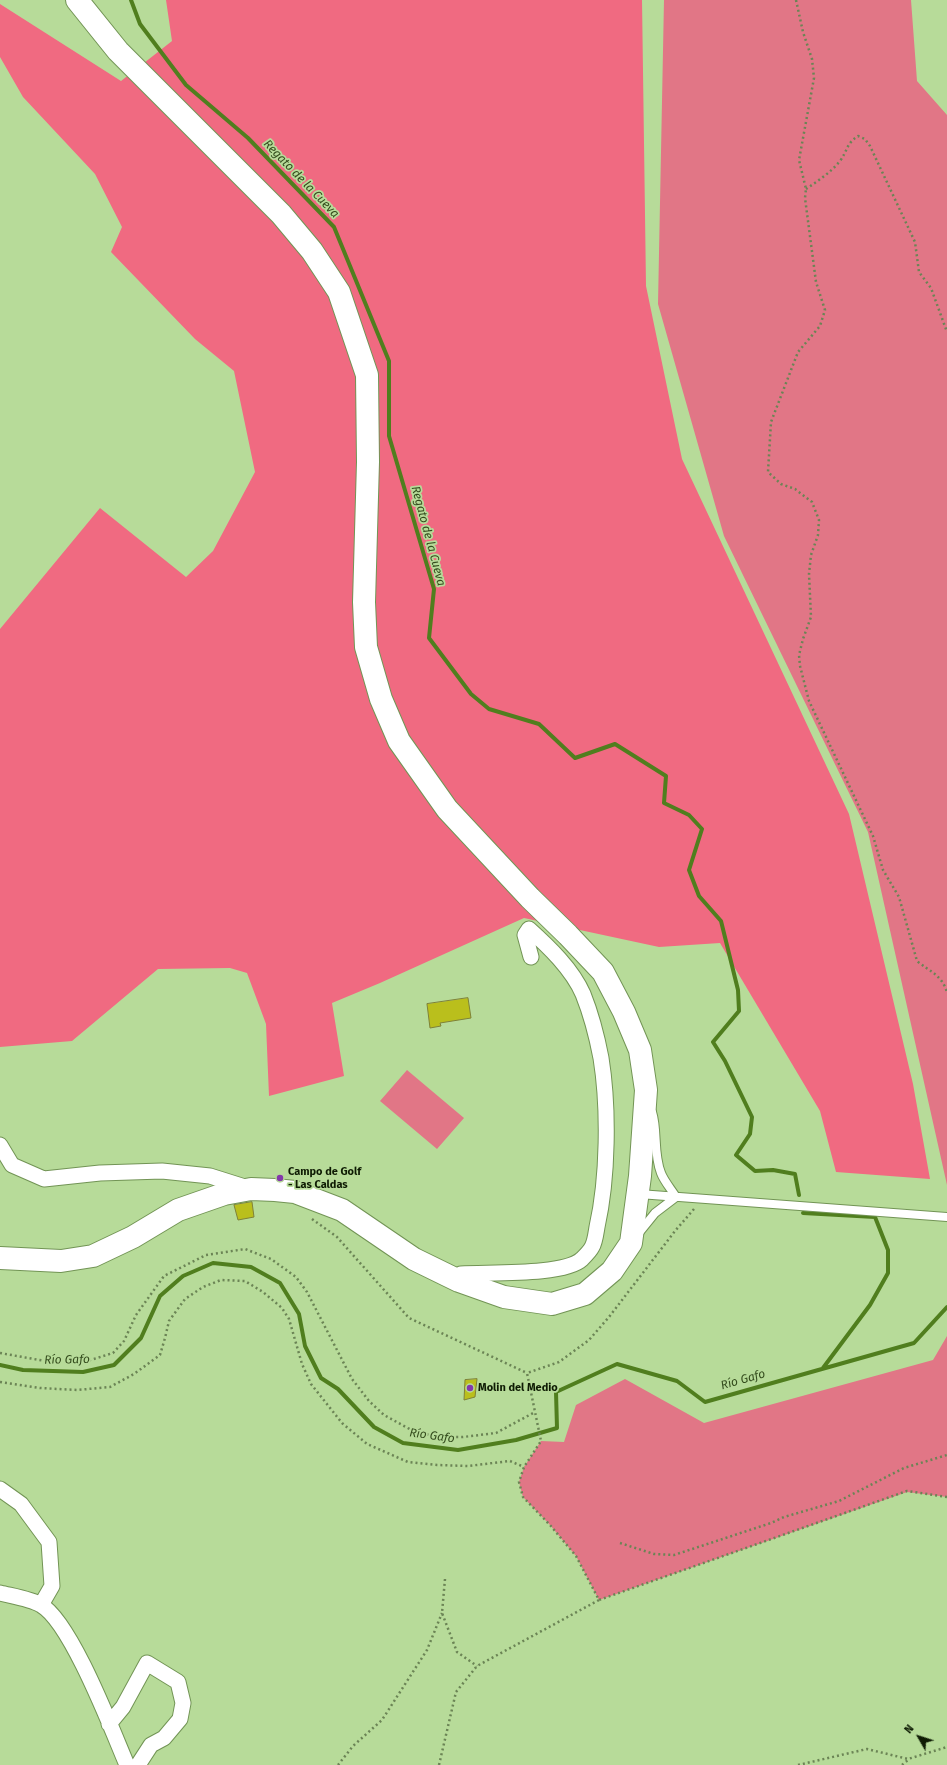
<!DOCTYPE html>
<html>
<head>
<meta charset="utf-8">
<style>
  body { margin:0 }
  #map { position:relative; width:947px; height:1765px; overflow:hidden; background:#b7db99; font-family:"Fira Sans",sans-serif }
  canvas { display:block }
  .north { position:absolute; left:899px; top:1717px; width:40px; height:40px; -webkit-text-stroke:3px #b7db99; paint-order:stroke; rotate:309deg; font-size:11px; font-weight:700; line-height:16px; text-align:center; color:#0e1b03 }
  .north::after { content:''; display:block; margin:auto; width:14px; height:18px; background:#0e1b03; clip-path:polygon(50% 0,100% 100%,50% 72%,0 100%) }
</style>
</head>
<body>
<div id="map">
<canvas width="947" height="1765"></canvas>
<div class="north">N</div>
</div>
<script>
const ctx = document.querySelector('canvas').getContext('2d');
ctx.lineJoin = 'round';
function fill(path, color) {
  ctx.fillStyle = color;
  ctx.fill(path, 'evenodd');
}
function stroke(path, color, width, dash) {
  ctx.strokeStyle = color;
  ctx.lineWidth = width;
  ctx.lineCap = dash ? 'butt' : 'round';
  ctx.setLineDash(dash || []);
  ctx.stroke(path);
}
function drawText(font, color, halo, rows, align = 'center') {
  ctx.font = font + ' "Fira Sans",sans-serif';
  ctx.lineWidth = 3.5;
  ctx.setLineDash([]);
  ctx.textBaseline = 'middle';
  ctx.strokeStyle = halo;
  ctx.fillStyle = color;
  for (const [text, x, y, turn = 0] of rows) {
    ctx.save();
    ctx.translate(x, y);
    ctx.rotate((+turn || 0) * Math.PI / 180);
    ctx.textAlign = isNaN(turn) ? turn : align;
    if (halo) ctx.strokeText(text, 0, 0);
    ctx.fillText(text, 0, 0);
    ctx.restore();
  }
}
const green = new Path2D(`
  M664,0H911L917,81L947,115V1185L868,832L724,536L658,304Z
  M407,1070L464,1118L437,1149L380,1101Z
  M947,1336V1497L907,1492L599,1600L576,1556L550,1525L523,1497L519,1482L524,1467L541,1441L564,1442L576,1405L625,1379L704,1423L933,1360Z`);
const forest = new Path2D(`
  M166,0H642L646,286L682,459L849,814L913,1084L930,1179L836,1172L820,1111L720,943L659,947L524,918L380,983L332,1003L344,1076L269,1096L266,1024L247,973L230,968L158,969L72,1041L0,1047V629L100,508L186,577L213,551L255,472L234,371L195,339L111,252L122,227L95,174L23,97L0,57V4L121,81L172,41Z`);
const stream = new Path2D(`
  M131,0L140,24L186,85L248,138L334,227L389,361V436L434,589L429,638L471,694L489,709L539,724L575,758L615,744L666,776L664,803L689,815L702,829L689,870L699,896L721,921L738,990L739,1011L713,1042L725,1061L752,1117L750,1134L736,1155L755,1171L773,1170L795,1174L799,1195
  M803,1213L875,1217L888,1250V1273L870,1305L823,1368
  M0,1365L23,1370L83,1372L114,1365L141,1338L160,1296L183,1276L213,1263L251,1267L280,1283L299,1314L305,1346L321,1378L338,1389L374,1427L403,1443L458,1450L516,1440L557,1428L556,1392L617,1364L677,1381L705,1402L914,1343L947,1307`);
const building = new Path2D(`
  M468,998L471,1018L440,1023L441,1026L430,1028L427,1004Z
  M252,1202L254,1217L238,1220L234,1205Z
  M477,1379L475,1397L464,1400L465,1380Z`);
const path = new Path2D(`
  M796,0L803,32L812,59L814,78L799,160L806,189L805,198L816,282L825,310L820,326L798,352L771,422L768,472L781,484L795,489L812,502L819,520L818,535L811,555L809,574L811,617L803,639L799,655L800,666L809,701L873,836L883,870L899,897L917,961C930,972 941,974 947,992
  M806,189C818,181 831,172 840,161C848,150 846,144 858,136L865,139L870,146L915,242L919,272L931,288L947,332
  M694,1209L675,1231L609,1317L589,1340L559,1362L527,1373L541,1441L524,1467L519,1482L523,1497L550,1525L576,1556L599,1600L907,1491L947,1497
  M312,1219L337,1237L409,1318L527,1373
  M0,1353L45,1361L84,1362L113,1353L124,1341L136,1315L164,1276L206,1255L245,1249L271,1259L296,1277L307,1292L352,1379L369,1401L384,1415L415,1432L440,1437H463L496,1433L535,1412
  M0,1382L40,1388L77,1390L110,1387L134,1374L160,1355L165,1338L169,1321L185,1299L203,1287L221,1280L245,1281L263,1292L282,1308L289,1319L302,1364L311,1384L342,1423L367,1444L408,1462L437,1465L468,1466L510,1461L524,1467
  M620,1543L654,1554L674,1555L771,1523L784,1517L839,1501L904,1468L947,1455
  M445,1579L442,1613L457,1652L477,1666
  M338,1765L353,1746L382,1720L427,1650L442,1613
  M439,1765L456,1692L477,1666L599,1600
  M798,1765L867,1749L908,1759L947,1747
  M902,1765L908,1760`);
const lane = new Path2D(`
  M639,1194L947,1217
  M638,1234L655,1213L676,1197C671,1189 664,1181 661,1173C653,1153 658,1131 652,1112`);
const street = new Path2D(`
  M0,1145L12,1165L44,1179L100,1173L162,1171L210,1176L248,1188
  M454,1278L461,1274C488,1272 564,1276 582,1259C585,1256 590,1251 592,1247C595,1242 596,1233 597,1227C608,1178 609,1108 601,1058C597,1037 591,1014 583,994C572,969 549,947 529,929L525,935L531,957
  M0,1489L21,1504L49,1542L52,1586L41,1605
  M0,1593C12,1596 31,1599 41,1605C71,1622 112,1730 127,1765
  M109,1724L123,1707L147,1663L178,1682L183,1703L180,1719L164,1738L151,1745L138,1765`);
const secondary = new Path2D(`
  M0,1258L61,1261L93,1256L133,1237L178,1210L224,1194L251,1189L275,1190L295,1192L342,1210L414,1259L459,1281L504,1297L552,1304L585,1294L612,1271L631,1243L640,1176L646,1090L640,1050L624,1012L603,972L568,935L530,898L447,809L399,741L381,699L366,647L364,602L368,462L367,375L339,292L312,251L281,214L118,51L77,0`);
const markers = [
  [280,1178,4,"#8338aa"],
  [470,1388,4,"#8338aa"]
];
const poiNames = [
  ["Campo de Golf",288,1172],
  ["- Las Caldas",288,1185],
  ["Molin del Medio",478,1388]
];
const waterNames = [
  ["Regato de la Cueva",301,179,46],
  ["Regato de la Cueva",428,536,75],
  ["Río Gafo",67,1360,-1],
  ["Río Gafo",743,1380,-16],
  ["Río Gafo",432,1436,8]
];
fill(green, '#e17686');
fill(forest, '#f06a81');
stroke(stream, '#507e1e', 4);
fill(building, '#babf1c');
stroke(building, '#7e8138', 1);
stroke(lane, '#729455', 10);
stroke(street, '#729455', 17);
stroke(secondary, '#729455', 24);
stroke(path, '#6b8455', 2.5, [2, 3]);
stroke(lane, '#fff', 8);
stroke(street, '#fff', 15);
stroke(secondary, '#fff', 22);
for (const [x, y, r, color] of markers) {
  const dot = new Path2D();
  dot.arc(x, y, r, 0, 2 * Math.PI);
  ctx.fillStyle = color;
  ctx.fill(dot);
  stroke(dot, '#b7db99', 1.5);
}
drawText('bold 11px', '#0e1b03', '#b7db99', poiNames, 'left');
drawText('italic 12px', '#344c1d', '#b7db99', waterNames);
</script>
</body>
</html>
